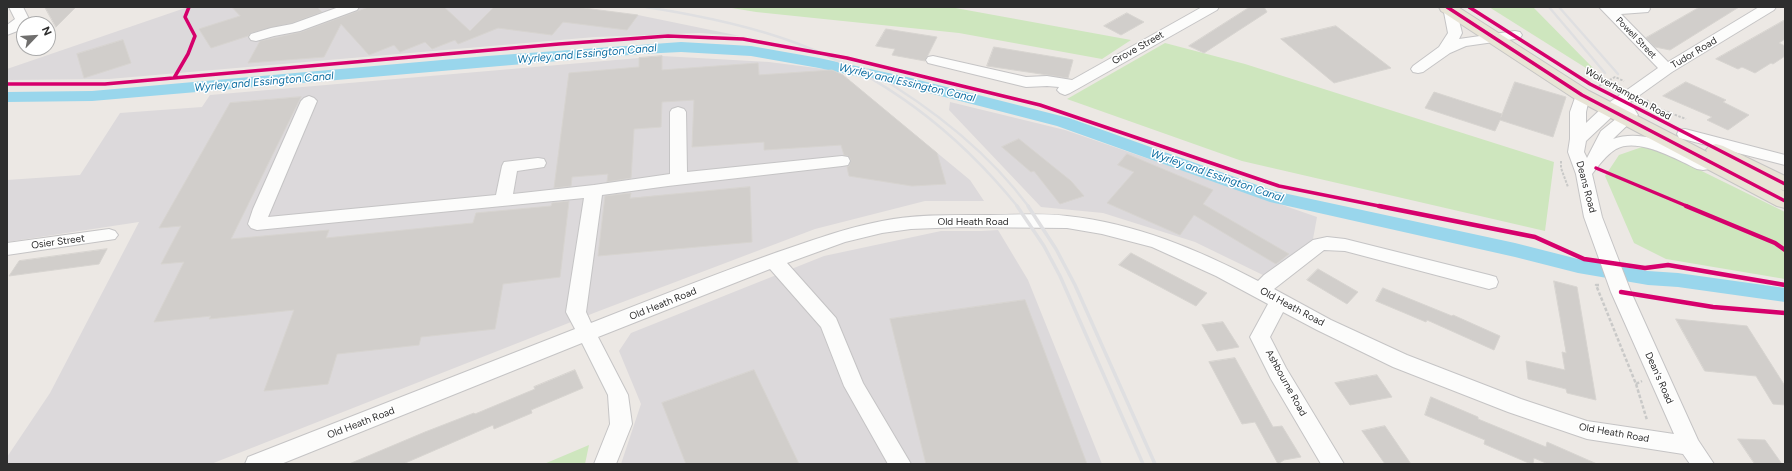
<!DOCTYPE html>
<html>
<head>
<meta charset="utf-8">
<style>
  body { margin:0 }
  #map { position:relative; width:1792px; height:471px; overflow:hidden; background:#ece8e4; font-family:Figtree,sans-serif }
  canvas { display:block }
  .frame { position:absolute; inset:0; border:8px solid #2e2e2e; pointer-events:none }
  .north { position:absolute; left:16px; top:16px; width:40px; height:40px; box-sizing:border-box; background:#fff; border:1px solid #ababab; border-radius:50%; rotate:65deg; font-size:11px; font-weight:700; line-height:16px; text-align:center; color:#2e2e2e }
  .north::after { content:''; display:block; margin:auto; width:14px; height:18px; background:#706f6e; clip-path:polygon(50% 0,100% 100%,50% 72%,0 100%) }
</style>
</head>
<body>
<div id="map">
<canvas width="1792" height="471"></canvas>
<div class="frame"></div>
<div class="north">N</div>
</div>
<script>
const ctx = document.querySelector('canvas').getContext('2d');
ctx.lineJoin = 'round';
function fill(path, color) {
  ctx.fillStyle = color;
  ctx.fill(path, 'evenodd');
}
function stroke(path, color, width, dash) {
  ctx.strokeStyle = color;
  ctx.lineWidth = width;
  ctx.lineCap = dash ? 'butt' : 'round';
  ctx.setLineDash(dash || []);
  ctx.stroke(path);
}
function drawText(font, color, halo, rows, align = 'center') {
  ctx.font = font + ' Figtree,sans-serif';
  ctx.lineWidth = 3;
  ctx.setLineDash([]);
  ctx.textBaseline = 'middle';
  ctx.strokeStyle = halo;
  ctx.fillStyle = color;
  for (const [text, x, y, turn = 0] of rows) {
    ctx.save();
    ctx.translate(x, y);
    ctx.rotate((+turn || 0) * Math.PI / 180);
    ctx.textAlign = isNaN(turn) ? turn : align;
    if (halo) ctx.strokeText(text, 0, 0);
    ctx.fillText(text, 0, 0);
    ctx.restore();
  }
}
const industrial = new Path2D(`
  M188,7H576L638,15L740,36L700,33L595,37L109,79L7,80V69Z
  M662,56L769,62L832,70H831L843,75L970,180L984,201H925L815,229L599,311L211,464H7V457L50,393L139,222L7,242V180L80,175L120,113L202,107L210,95Z
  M950,102L1065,130L1317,217L1311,250L1267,277L1195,242L1103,213L1041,207L949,110Z
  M998,230L1028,280L1102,464H621L641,404L619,351L631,333L824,256L941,231H981Z`);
const green = new Path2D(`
  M726,7H950L1131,40L1102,59L959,33L756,12Z
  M1489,7H1533L1593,68H1586Z
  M1165,43L1245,64L1554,162L1545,231L1242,161L1067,99Z
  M1642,147L1661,151L1785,212V279L1666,259L1634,243L1605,176L1619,155Z
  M589,445L585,464H544Z`);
const canal = new Path2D(`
  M681,42L751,46L819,58L907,77L1069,118L1274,191L1515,243L1578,259L1648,271L1678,273L1785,288V302L1678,287L1648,285L1578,273L1515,257L1270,202L1057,126L906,87L819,68L751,56L681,52L640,54L92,101L7,102V92L92,91L487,56Z`);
const building = new Path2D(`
  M45,7H76L56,27Z
  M232,7H317L322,12L292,23L251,33L248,36L211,48L199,29L240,16Z
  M369,7H444L470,31L494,7H576L638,15L627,30L563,22L552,35L498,28L458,44L455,40L432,49L425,42L400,52L394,45L369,55L341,24L324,57L248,63L260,41L301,32Z
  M1250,7H1264L1267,12L1204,53L1189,46Z
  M1700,7H1739L1670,50L1655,47L1646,38Z
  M1127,13L1144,22L1121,35L1104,26Z
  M1785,20V39L1779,43L1785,46V56L1773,64L1771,63L1755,73L1742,67L1738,69L1716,59Z
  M1336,26L1391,68L1334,83L1281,39Z
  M886,29L937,37L925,61L892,55L895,49L876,46Z
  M123,40L131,63L84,78L77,54Z
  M994,47L1073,60L1068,78L987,66Z
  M662,56V70L758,63L759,75L832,70L843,75L937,153L946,184L912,186L849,176L847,167L849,166L851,160L848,156L844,155L841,145L764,150V142L692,147L694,100L662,102L661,127L634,129L631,178L607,182L608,174L572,177L571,186L554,188L569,73L639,67V58Z
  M1515,82L1566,97L1553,137L1500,120L1495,131L1425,108L1434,92L1502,114L1501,117Z
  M1686,82L1726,100L1723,102L1749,115L1728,130L1707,120L1712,117L1663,96Z
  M301,97L231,239L329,230L326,238L473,223L476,213L551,206L552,203L569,201L560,277L503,284L495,329L421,337L419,345L337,354L328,384L264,391L294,310L209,319L211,316L154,322L184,262L161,264L181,226L159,228L230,103Z
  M1019,139L1071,181L1084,196L1060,204L1034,171L1031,172L1002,147Z
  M1127,154L1213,190L1203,204L1289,254L1276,264L1194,215L1180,235L1107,203L1134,172L1118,165Z
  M750,187L752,242L598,256L605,196L631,193L630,198Z
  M107,249L99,264L9,276L19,261Z
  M1131,253L1207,293L1196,306L1119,265Z
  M1318,269L1358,292L1347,304L1307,280Z
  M1554,281L1577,287L1596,400L1567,393L1566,389L1528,379L1526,361L1565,370L1562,352L1566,353Z
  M1383,288L1452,316L1453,315L1500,336L1494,350L1427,320L1426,322L1376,301Z
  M1025,300L1087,464H926L890,319Z
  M1676,319L1747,326L1785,386V405L1773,404L1756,376L1705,371Z
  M1223,322L1239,347L1217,351L1202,325Z
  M1235,358L1273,427L1282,426L1301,457L1284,460L1278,464L1255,422L1242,424L1209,362Z
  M575,370L583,388L531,410L532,413L494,429L493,425L403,464H349L425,432L474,413L475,414L535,389L534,387Z
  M754,370L799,464H686L662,403Z
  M1377,375L1392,397L1350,405L1335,383Z
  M1431,397L1478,417V419L1546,447L1547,442L1597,464H1548L1534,458L1533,464H1531L1484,444L1485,440L1425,415Z
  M1385,426L1411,464H1385L1362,431Z
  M1738,439L1765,440L1782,464H1755Z`);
const pathFar1 = new Path2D(`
  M1599,86L1615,77L1624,81
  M1647,100L1652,106L1686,119
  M1561,161V168L1568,187`);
const path = new Path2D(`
  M1599,285H1596L1636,384L1647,420
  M1636,384L1642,381`);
const minor = new Path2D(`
  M9,7H23L29,19L20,30L7,35V25L15,19Z
  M339,7H359L357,10L300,31L274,36L256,41L251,40L249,37L251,34L271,28L292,24Z
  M1202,7H1219L1217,10L1079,88L1070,93L1065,95L1060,93L1057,90L1059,87L1047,86L1026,87L928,63L926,60L928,57L933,56L1026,77L1047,76L1072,80Z
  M1443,7L1456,8L1462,33L1459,39L1515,31L1520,32L1522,35L1520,38L1515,39L1466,46L1450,53L1423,72L1418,73L1413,72L1411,69L1413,66L1439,47L1448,33Z
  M1599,7H1649L1650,9L1648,12L1621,14L1668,62L1759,7H1776L1774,10L1672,72L1630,102L1638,115L1613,139C1645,128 1681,148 1709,161L1711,165L1709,169L1703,170L1697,169C1676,159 1638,137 1616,149C1606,155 1599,165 1592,174L1602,217L1631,292L1698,440L1714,464H1690L1683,454L1587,439L1508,412L1393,367L1317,330L1283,312L1270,337L1286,368L1344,464H1321L1271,379L1250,337L1268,304L1216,276L1152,247L1102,234L1067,228L961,227L911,229L882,233L845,242L787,263L836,318L863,383L911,464H888L844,386L821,327L770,269L598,337L628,395L632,424L616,464H594L610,424L608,395L582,343L281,464H245L248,457L575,329L566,312L584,198L257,230L251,228L248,224L253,209L301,101L304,98L309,96L314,98L317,101L268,217L496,195L502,166L504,162L538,158L544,159L546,163L544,167L517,171L513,194L594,185L670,174V112L672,109L678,107L684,109L686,112L687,172L842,156L848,157L850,161L848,165L842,166L668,186L602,195L586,312L591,323C652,299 713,275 775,253C810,241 845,228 882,221C917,214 954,215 990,215C1016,215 1042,213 1067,216C1135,223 1199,250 1258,281L1264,275L1313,240L1327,237L1345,239L1489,275L1496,277L1498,282L1496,287L1489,289L1345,251L1324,250L1274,289L1331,320L1407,355L1521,399L1587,421L1674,434L1611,292L1584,217L1576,174L1568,152L1570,139V112L1577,92L1582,90L1587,92L1590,95L1586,112V123L1603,107L1658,68ZM1619,110L1622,114L1601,131L1587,158L1584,152L1586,141Z
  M1685,129L1785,155V165L1679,138L1677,134L1679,130Z
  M109,229L115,231L118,235L115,239L7,255V243Z`);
const major = new Path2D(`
  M1439,7H1458L1589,91L1707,152L1706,150L1709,146L1716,144L1723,146L1785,176V191L1780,189L1785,192V208L1777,206L1575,99L1441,11Z`);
const railFar1 = new Path2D(`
  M646,7C697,15 748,25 796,43C885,76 959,134 1018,207
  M1549,7L1605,73
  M1559,7L1618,74
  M866,69C928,105 986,149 1029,207`);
const rail = new Path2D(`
  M1017,206L1044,246L1060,276L1143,464
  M1028,206L1056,249L1075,285L1155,464`);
const cyclewayFar1 = new Path2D(`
  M1447,7L1582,95L1785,201
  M1469,7L1590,84L1785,184
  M174,78L188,54L195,36L185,17L189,7
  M7,84H105L559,44L668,36L743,39L847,58L1040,105L1279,186L1384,207
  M1596,168L1689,207`);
const cycleway = new Path2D(`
  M1379,206L1535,237L1584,259L1645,268L1668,265L1785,285
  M1686,206L1775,243L1785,250
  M1621,292L1713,307L1785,313`);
const farStreetnames = [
  ["Powell Street",1636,38,46]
];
const streetNames = [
  ["Grove Street",1138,48,-29],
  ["Tudor Road",1694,53,-31],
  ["Wolverhampton Road",1628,94,29],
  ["Deans Road",1586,187,75],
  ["Old Heath Road",973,222],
  ["Osier Street",58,242,-8],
  ["Old Heath Road",663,304,-22],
  ["Old Heath Road",1292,307,28],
  ["Dean's Road",1659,378,66],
  ["Ashbourne Road",1286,383,61],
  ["Old Heath Road",361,423,-21],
  ["Old Heath Road",1614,433,10]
];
const waterNames = [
  ["Wyrley and Essington Canal",587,54,-5],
  ["Wyrley and Essington Canal",264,82,-5],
  ["Wyrley and Essington Canal",907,83,13],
  ["Wyrley and Essington Canal",1217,176,19]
];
fill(industrial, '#dcd9db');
fill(green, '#cee6be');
fill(canal, '#99d6ec');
fill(building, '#d1cecb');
stroke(building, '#d7d4d0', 1);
stroke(minor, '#c5c4c5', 2);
stroke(major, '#c6c5c4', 2);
stroke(pathFar1, '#c9c9c8', 2, [2.5, 1.5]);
stroke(path, '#c9c9c8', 2.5, [3.5, 2]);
fill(minor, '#fcfcfb');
fill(major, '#e8e4d6');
stroke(railFar1, '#dfdfe1', 2.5);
stroke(rail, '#dfdfe1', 3.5);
stroke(cyclewayFar1, '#d6006c', 3.5);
stroke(cycleway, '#d6006c', 4.5);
drawText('9px', '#2e2e2e', '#fff', farStreetnames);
drawText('10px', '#2e2e2e', '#fff', streetNames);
drawText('italic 11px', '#0d6fa3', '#fff', waterNames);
</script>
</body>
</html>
